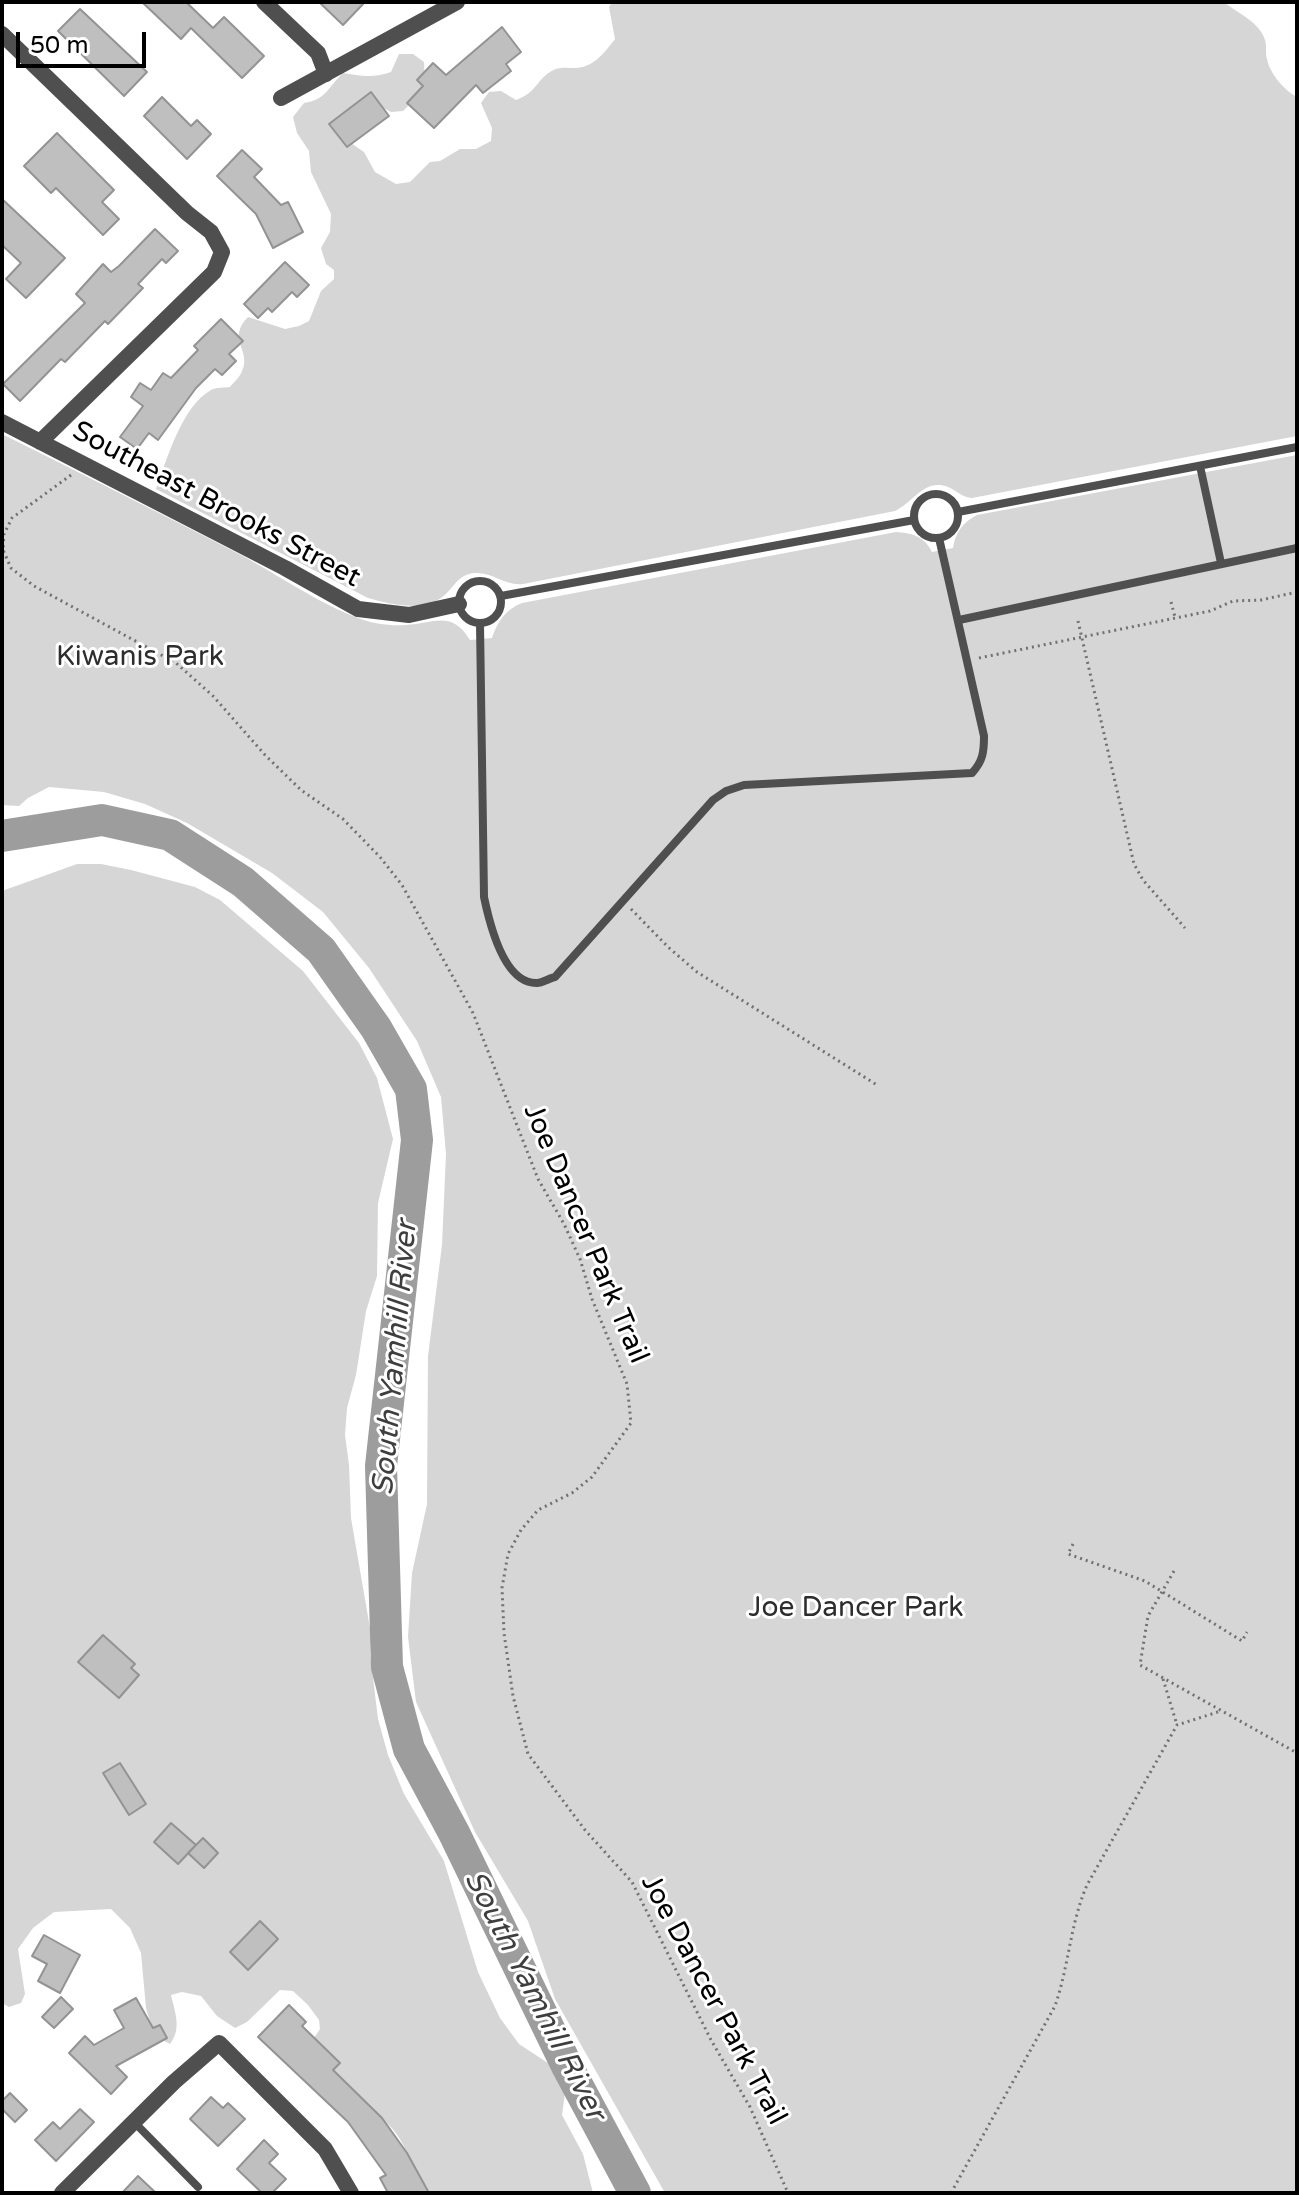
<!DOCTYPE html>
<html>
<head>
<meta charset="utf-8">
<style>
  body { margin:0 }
  #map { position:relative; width:1299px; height:2195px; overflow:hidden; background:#fff; font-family:"Varela Round",sans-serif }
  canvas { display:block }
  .frame { position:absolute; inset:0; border:4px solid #000; pointer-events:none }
  .scale { position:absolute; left:16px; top:32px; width:130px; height:36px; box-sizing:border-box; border:4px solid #000; border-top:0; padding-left:10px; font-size:24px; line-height:28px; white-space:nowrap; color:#000; -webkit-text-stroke:6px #fff; paint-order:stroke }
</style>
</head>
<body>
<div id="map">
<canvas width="1299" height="2195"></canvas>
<div class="frame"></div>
<div class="scale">50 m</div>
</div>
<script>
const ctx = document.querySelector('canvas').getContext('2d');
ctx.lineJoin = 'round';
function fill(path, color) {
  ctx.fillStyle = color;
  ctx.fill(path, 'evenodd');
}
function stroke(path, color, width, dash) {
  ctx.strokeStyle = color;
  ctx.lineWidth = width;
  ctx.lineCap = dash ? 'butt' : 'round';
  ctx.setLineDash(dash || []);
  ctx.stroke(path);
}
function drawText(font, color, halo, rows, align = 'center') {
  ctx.font = font + ' "Varela Round",sans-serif';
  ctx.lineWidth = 6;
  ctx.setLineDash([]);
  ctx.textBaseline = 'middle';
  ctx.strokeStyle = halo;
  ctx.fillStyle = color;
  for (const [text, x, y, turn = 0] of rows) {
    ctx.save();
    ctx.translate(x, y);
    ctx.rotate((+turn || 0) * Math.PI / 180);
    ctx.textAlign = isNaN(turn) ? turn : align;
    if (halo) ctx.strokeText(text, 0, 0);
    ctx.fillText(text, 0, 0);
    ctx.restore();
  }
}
const green = new Path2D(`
  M612,2H1224C1238,14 1259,21 1265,40C1267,45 1265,53 1267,59C1270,74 1284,90 1297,97V436L972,498C962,497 957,491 948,487C924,478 913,503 895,511L523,584C505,586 493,572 475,573C457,574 454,589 441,598C421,612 389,604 368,598L156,489C167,459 182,406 211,390C216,387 224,388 230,387C234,382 240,377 242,371C252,351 226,339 248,317L285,329L299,326L309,321L321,291L334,279V270L326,264L321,248L330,232L331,214L311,172L309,151L297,133L293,117L304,103C326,100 328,87 343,73C360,76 375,78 391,72L399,54H413L424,62C426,84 419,96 403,111L391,112L372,102L345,139L364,152L375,172L396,184L410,182L430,162L440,161L460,149H476L491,141L492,128L481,103L489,92L501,91L516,100C537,92 535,82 550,72C559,66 565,68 575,68C593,68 605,52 615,39L609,7Z
  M2,434C82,474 162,514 241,555C278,575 320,604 358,618C373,624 391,626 406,625C434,623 452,610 470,640L492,638C497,622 506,609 522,603L896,532C913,533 925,537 932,552L953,548C955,533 963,522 977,515L1297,455V2193H665L555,1999L528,1921L475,1832L416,1702L408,1637L412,1573L427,1504L428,1356L442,1245L446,1154L441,1097L417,1041L369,968L323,912L272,873L187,823L145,804L104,792L49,787L28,798L19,806L2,805Z
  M77,864H101L131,870L195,887L220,900L303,971L359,1043L377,1078L393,1139L378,1203L377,1276L366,1311L356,1375L347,1408L345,1435L349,1465L351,1518L371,1634L370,1653L378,1719L388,1755L404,1794L444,1861L478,1972L500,2018L519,2044L563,2073L566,2085L562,2115L583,2154L593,2193H424C409,2164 405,2129 373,2114L306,2050L320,2029L319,2020L308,2005L293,1991L280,1990L247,2022L235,2028L217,2016L201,1996L182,1992L171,1995C175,2013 182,2028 170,2044L154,2035L146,2008L141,1953L130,1928L111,1909L54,1912L33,1928L18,1949L25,1994L21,2003L9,2007L2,2003V891Z`);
const river = new Path2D(`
  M2,836L102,820L170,835L243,882L321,950L376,1028L411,1089L417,1140L381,1466L387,1667L409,1749L454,1833L567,2066L635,2193`);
const building = new Path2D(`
  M142,2H186L213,28L224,17L264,56L242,78L191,28L181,39Z
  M319,2H365L343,25Z
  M80,9L147,72L124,96L58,31Z
  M502,27L521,52L506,64L511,71L483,93L476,85L434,128L407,103L423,86L417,80L433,63L446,75Z
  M371,92L389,116L347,147L329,124Z
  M162,97L191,126L197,120L211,134L187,159L144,116Z
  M57,133L114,190L102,202L119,219L103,235L56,188L51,193L24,166Z
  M242,150L262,169L254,177L281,205L288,202L303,232L273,248L256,214L217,176Z
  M2,199L65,258L26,298L6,279L21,263L2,245Z
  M155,229L178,251L166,263L162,259L138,284L143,288L108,324L105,321L65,362L61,359L20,401L3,384L85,303L76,294L103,264L111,272L119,266Z
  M285,262L309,285L297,297L292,292L272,312L268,308L258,318L244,304Z
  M221,319L243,341L229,354L236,361L222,375L215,369L196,388L158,440L149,433L137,449L120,437L143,406L131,397L140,383L151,390L163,373L171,378L198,350L194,346Z
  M103,1635L135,1664L131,1668L139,1675L119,1698L78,1662Z
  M120,1763L146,1804L129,1815L103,1773Z
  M171,1823L196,1845L178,1864L154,1842Z
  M203,1838L218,1853L204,1868L188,1853Z
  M260,1921L278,1939L248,1970L230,1952Z
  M44,1935L80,1955L60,1993L38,1981L47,1964L32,1956Z
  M61,1997L73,2009L54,2028L42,2017Z
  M136,1998L153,2028L160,2025L167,2038L116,2066L127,2077L111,2094L69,2053L85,2036L94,2045L124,2028L114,2010Z
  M289,2005L306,2022L302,2026L340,2063L333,2070L382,2118L407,2153L429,2193H388L380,2178L386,2175L348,2122L258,2037Z
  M10,2093L27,2110L15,2122L2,2109V2101Z
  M211,2097L223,2108L228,2103L245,2119L218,2146L190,2119Z
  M80,2109L94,2122L56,2161L35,2140L53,2122L60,2129Z
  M264,2140L278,2154L269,2163L286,2179L272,2193H262L237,2169Z
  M138,2176L156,2193H122Z`);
const path = new Path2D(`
  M71,475L12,518L4,534L3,550L11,568L34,586L176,663L213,696L265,755L301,790L343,819L380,857L402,885L473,1013L538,1179L564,1224L580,1259L592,1299L627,1384L631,1423L592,1477L572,1493L538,1510L521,1530L508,1554L502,1588L504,1633L513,1696L528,1754L585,1830L632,1882L711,2040L750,2107L788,2193
  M1171,602L1175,617
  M1078,621L1134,864L1143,880L1185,928
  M979,658L1210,611L1233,601L1261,600L1297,592
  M631,909L668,947L697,972L877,1085
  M1073,1544L1068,1554L1145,1581L1242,1641L1247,1632
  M1174,1571L1148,1616L1140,1665L1297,1753
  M1163,1679L1177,1725
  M951,2193L1055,2006C1069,1966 1070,1924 1087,1885L1177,1725L1221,1711`);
const lane = new Path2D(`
  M1200,466L1221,563
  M914 516a22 22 0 1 1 44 0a22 22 0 1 1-44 0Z
  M958,512L1297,447
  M459 602a21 21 0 1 1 42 0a21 21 0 1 1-42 0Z
  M501,596L914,520
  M959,620L1297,548
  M480,624L484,897C489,921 503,984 537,983C542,983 550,978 555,977L713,800L726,791L744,785L972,773C983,761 984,752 984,736L939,538
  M134,2122L198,2187`);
const street = new Path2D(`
  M264,2L318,53L326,74
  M2,34L187,213L211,232L222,252L214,272L40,442
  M281,98L457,2
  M2,422L285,568L358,609L409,615L459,604
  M62,2193L174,2082L219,2043L325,2149L351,2193`);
const streetNames = [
  ["Southeast Brooks Street",216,505,28],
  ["Joe Dancer Park Trail",585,1234,67],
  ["Joe Dancer Park Trail",713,2000,62]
];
const parkNames = [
  ["Kiwanis Park",140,658],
  ["Joe Dancer Park",856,1609]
];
const waterNames = [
  ["South Yamhill River",396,1358,-85],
  ["South Yamhill River",534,1996,63]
];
fill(green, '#d6d6d6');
stroke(river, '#9d9d9d', 32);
fill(building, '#bfbfbf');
stroke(building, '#939393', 2);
stroke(path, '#717171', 3, [2, 4]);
stroke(lane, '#4f4f4f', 8);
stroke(street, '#4f4f4f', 16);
drawText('28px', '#000', '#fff', streetNames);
drawText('28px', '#2d2d2d', '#fff', parkNames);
drawText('italic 30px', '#3e3e3e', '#fff', waterNames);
</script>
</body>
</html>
